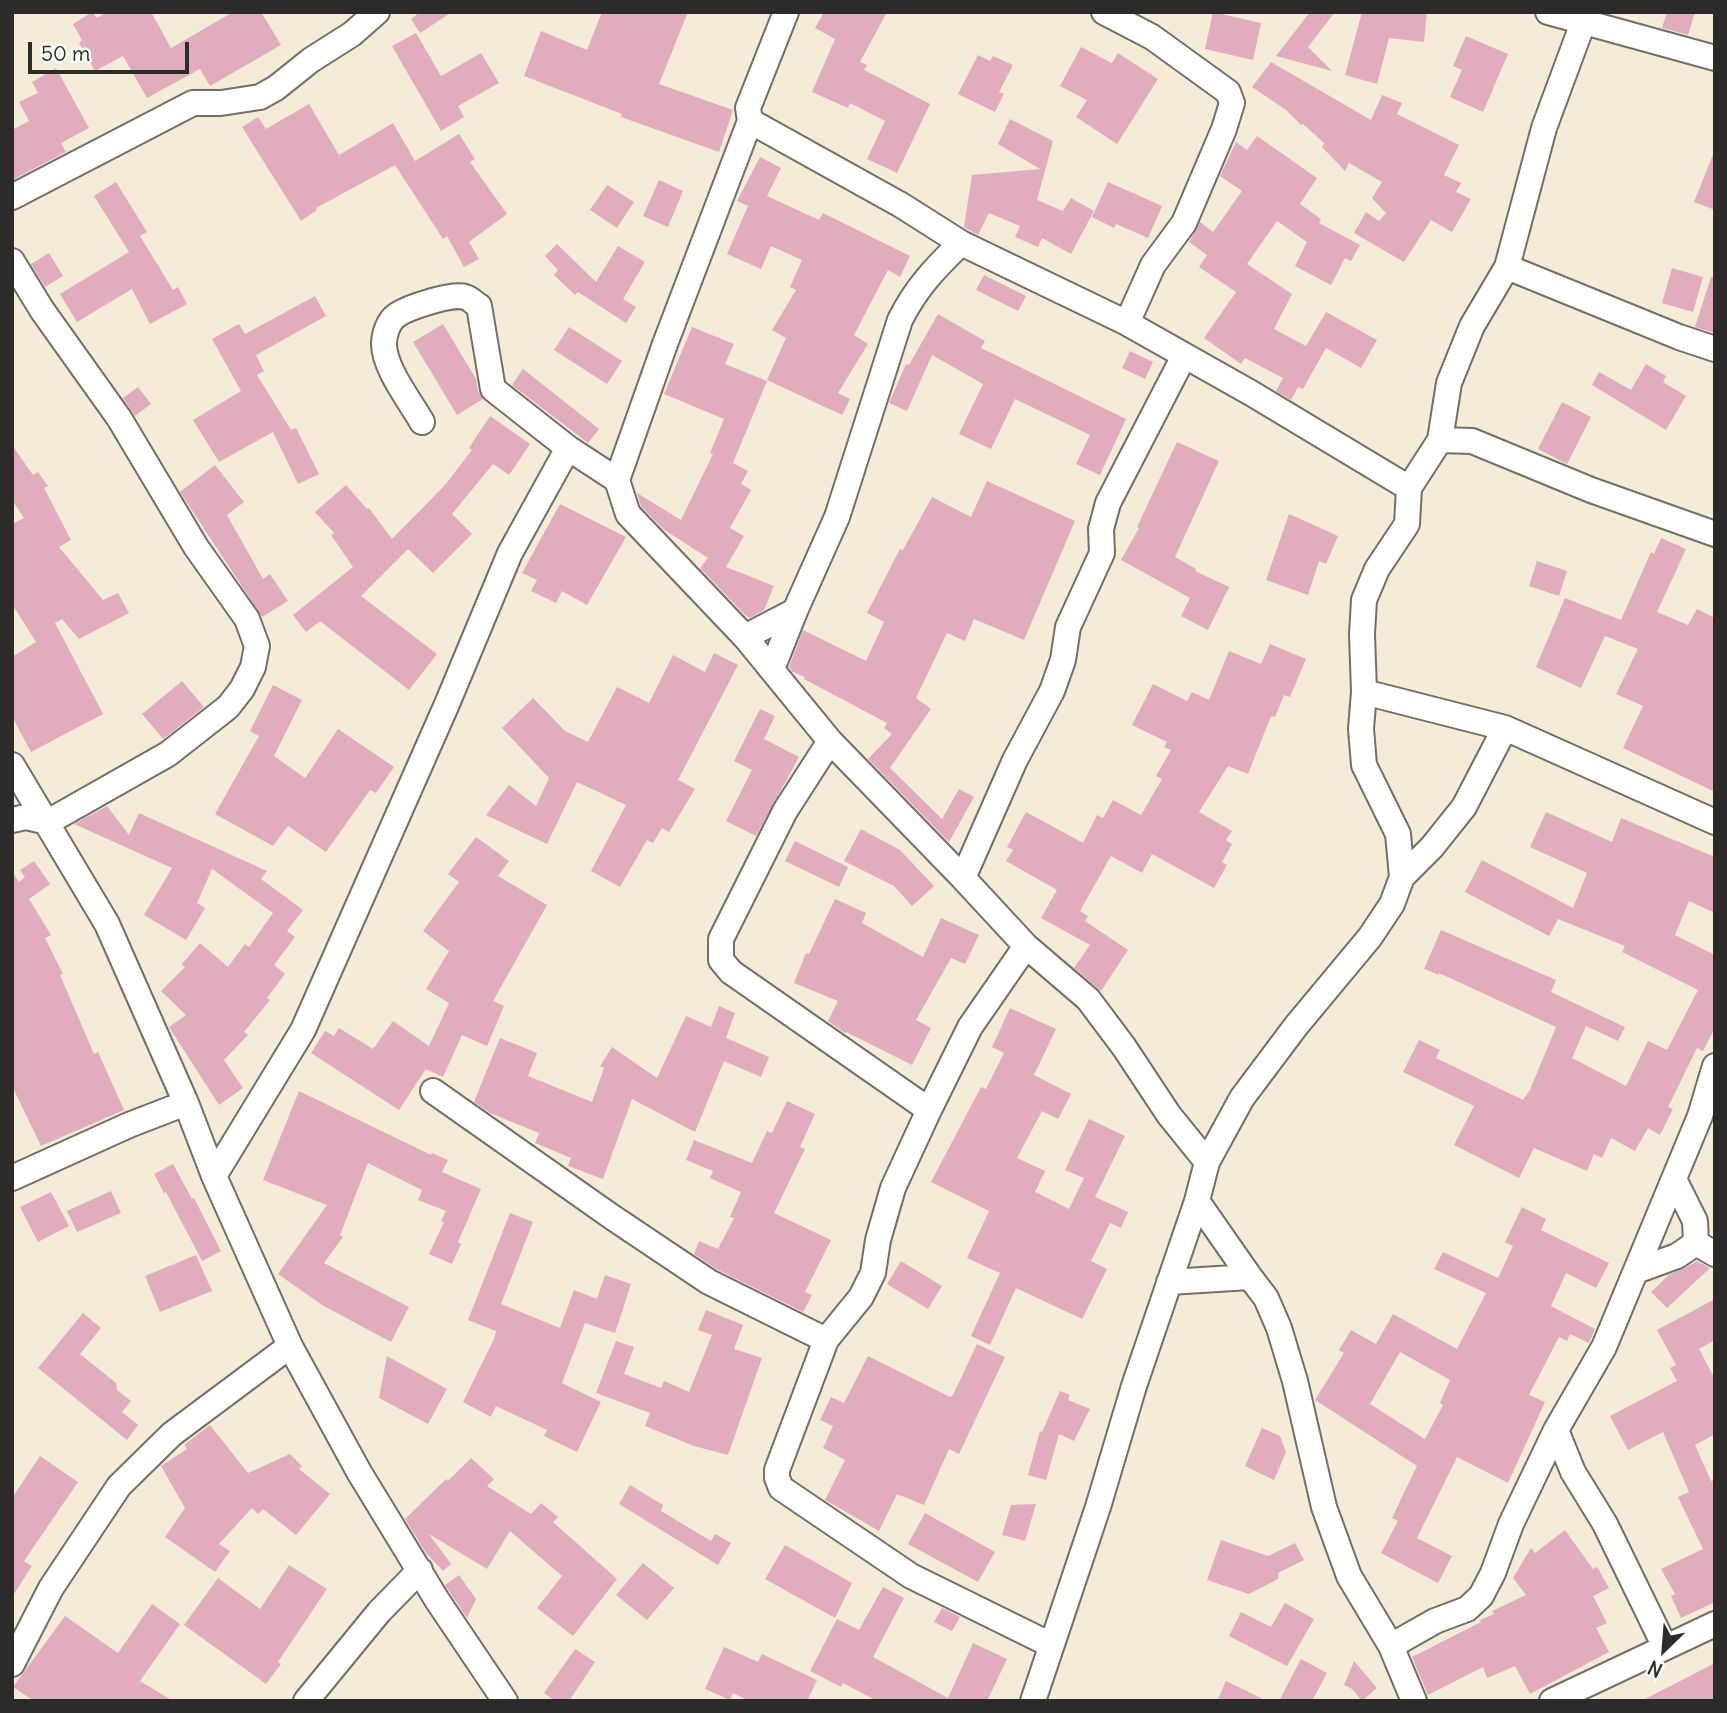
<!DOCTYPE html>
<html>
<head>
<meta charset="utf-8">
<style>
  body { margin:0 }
  #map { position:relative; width:1727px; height:1713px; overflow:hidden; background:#f4ecd6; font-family:Delius,sans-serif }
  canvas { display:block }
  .frame { position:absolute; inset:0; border:14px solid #2b2b2b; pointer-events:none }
  .north { position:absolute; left:1629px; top:1615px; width:70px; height:70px; -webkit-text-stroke:5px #fdfcf7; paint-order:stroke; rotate:205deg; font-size:19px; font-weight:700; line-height:28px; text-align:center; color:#2b2b2b }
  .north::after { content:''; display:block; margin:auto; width:24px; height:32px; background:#2b2b2b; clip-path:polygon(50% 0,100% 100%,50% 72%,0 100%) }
  .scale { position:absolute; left:28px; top:42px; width:161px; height:32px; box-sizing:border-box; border:4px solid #2b2b2b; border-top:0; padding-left:9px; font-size:21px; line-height:24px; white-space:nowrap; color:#2b2b2b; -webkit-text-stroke:5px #fdfcf7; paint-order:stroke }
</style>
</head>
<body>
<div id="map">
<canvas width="1727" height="1713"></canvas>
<div class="frame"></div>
<div class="north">N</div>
<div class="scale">50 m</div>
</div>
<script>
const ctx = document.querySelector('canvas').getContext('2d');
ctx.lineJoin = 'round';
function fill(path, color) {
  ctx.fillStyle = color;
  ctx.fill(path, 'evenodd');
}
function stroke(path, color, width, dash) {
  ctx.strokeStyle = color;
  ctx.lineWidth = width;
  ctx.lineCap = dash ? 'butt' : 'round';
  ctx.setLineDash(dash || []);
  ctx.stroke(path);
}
const building = new Path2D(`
  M92,12L97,18L107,12H151L171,48L233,12H261L281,45L210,86L200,69L147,98L123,56L95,71L79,43L82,40L73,24Z
  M420,12H452L420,33L411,19Z
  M602,12H688L659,84L733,110L719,152L621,117L622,114L524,76L541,31L587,50Z
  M824,12H887L860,62L867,65L864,70L930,104L897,173L867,159L885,121L850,103L848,108L812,92L835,39L815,28Z
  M1213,12L1261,23L1253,60L1205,49Z
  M1310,12H1335L1308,47L1332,71L1276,56Z
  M1362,12H1427L1424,42L1389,38L1377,84L1345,75Z
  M1667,12H1695L1688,35L1662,28Z
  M416,33L441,76L481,53L499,83L458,106L464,117L441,131L392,46Z
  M1466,36L1508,54L1483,112L1450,97L1462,70L1453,66Z
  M1081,47L1112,63L1118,53L1158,79L1117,144L1076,117L1087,100L1060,86Z
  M978,55L990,61L993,56L1013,65L999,92L1004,94L995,112L958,94Z
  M1271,62L1371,120L1382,95L1402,103L1397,114L1459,145L1444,175L1461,183L1456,192L1471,199L1452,232L1431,220L1404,262L1354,233L1366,212L1379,221L1386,213L1372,198L1382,182L1349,163L1345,171L1322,147L1324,143L1303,124L1301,125L1286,110L1252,87Z
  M56,68L89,128L61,143L66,152L12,180V130L29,121L19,102L38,93L32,82Z
  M309,104L339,155L393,123L415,161L459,134L475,159L470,162L507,214L469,242L479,259L464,267L447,236L443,239L395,165L316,208L317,210L301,221L242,127L258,117L266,129Z
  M1010,119L1053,141L1037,200L1063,211L1071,198L1094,211L1071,254L1042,238L1038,247L1015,237L1020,226L989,213L978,235L964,227L972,175L1040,169L998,144Z
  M1257,136L1317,178L1300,204L1321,219L1319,223L1360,245L1351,261L1345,258L1331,285L1295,266L1307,242L1277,221L1247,264L1292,294L1274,329L1306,346L1326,312L1377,340L1361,368L1326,348L1303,389L1298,387L1291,400L1276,391L1283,378L1245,358L1241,364L1204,338L1236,292L1199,267L1207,255L1189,242L1200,222L1213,232L1242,191L1220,176L1236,142L1247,150Z
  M1714,152H1715V210L1694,202Z
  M760,157L781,168L767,196L819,220L823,213L910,256L900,277L888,270L854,335L868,344L838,393L850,399L842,415L767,380L786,338L772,330L796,290L790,287L802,260L771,246L761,269L727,254L748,206L737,201Z
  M659,180L683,191L668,227L643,216Z
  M116,182L147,232L140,236L173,290L178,287L187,304L150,324L132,289L77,322L60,294L129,252L94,196Z
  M1108,182L1162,206L1148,238L1116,224L1114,228L1092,217Z
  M607,185L634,202L617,228L590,210Z
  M557,244L596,282L618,246L645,262L623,299L636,307L626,323L578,292L575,295L554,275L558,270L545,256Z
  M49,253L63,276L45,287L31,264Z
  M1672,268L1703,277L1693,312L1662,303Z
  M984,275L1026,296L1018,311L976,290Z
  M1711,277L1715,278V333L1695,327Z
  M315,296L326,316L256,355L264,371L257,375L291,430L296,428L319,474L298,484L273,432L219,462L193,420L241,391L212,339L239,324L245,334Z
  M938,314L985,341L981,348L1126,419L1100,475L1076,464L1090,435L1015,399L991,449L959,434L983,384L932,355L907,411L889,403L906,364L909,365Z
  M443,324L476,379L478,391L483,399L457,415L413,342Z
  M569,327L622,361L607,384L554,350Z
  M692,327L734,344L725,364L767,381L733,463L748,471L741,484L751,490L730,528L744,536L726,567L774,586L764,610L750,618L745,615L700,568L708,558L663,529L641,506L637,493L681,520L713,454L710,453L724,419L664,394Z
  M1130,351L1153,362L1145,379L1122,368Z
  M1646,364L1666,376L1663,382L1686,396L1666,430L1592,385L1599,372L1631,390Z
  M523,369L599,429L588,443L512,385Z
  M138,387L151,404L135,416L123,398Z
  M1562,402L1591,417L1567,464L1538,449Z
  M490,416L530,444L509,475L493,464L452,514L472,534L433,573L408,549L361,596L437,654L409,690L320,621L306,632L293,615L353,567L331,535L334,533L315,512L346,485L367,509L369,508L392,539L445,485L472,450L469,448Z
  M1177,442L1219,461L1175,557L1196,569L1195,571L1229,587L1208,630L1181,616L1190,598L1121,560L1139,528L1137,527Z
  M12,445L33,475L38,472L48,486L44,488L71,540L59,547L103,600L118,593L129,613L79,639L62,619L55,623L103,714L31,752L12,716V657L36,642L12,604V524L24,518L12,500Z
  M215,465L244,502L227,515L263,579L270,574L288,601L262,617L180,492Z
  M987,481L1075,521L1024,640L974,619L965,641L947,633L916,698L931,709L890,768L942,819L959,789L974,797L949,842L868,759L892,734L884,728L887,723L804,679L805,677L793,672L789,667L803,630L866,661L884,622L867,613L900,549L903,550L932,497L971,517Z
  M560,504L626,537L587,605L562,591L556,603L531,591L537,580L522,573Z
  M1289,514L1338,536L1326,564L1319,561L1308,595L1266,580Z
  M1661,538L1686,549L1657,612L1688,625L1697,609L1715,618V792L1623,748L1643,706L1616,694L1638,649L1605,636L1581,688L1536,667L1565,598L1621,620L1651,552L1654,554Z
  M1537,561L1567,571L1559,596L1529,586Z
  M1270,644L1306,659L1290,697L1284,695L1275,717L1271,716L1248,774L1228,766L1199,812L1232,831L1226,840L1232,844L1222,862L1227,865L1214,888L1152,854L1142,873L1111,856L1080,911L1088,916L1085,921L1128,950L1101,991L1074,968L1090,945L1041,918L1057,890L1006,861L1013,850L1007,847L1026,812L1083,843L1097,815L1103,818L1113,800L1141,815L1162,779L1156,776L1171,750L1164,747L1167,742L1132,725L1153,684L1187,701L1192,692L1209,700L1229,651L1261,664Z
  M714,653L738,665L678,780L695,789L669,832L662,828L653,843L647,840L620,887L591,871L626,805L577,782L547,844L486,815L509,785L536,806L549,778L502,728L533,698L565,731L588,742L617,687L649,703L673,655L705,672Z
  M182,681L204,707L163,739L142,714Z
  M273,685L302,700L274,756L305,778L338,729L394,767L376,793L370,790L326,852L288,826L273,846L215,814L259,736L250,731Z
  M760,709L775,716L764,739L799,757L756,836L726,821L752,770L734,761Z
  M107,806L129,835L139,813L267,871L261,879L303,910L287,931L295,937L274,965L285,974L267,998L270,1000L244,1032L248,1035L224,1060L243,1088L219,1105L169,1027L186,1015L161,991L185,967L182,964L200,943L228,967L245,944L249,947L273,913L212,869L197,903L205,908L186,940L144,915L172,868L74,824Z
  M1546,812L1612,842L1621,818L1715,857V913L1689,901L1675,935L1715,955V1028L1703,1051L1697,1048L1668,1107L1673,1109L1660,1135L1648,1128L1635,1151L1611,1138L1602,1158L1594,1154L1587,1171L1534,1148L1519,1178L1454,1145L1474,1106L1403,1072L1419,1040L1440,1050L1436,1058L1523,1100L1530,1090L1556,1027L1439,973V975L1424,969L1441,930L1556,980L1551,992L1625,1027L1618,1041L1586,1026L1572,1058L1626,1086L1648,1041L1667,1050L1698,990L1622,952L1625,946L1558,919L1549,936L1465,892L1482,860L1573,908L1587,873L1530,847Z
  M861,829L900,850L934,886L912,906L894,886L844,861Z
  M476,837L509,861L498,876L547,905L493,1001L504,1006L487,1046L462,1035L443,1077L426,1069L399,1110L311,1053L325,1031L334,1036L339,1028L373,1049L393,1021L429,1046L449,1003L426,989L449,951L423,931L459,882L448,874Z
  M795,841L848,867L839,887L785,861Z
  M34,861L50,884L29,899L51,935L45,938L63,974L60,975L94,1054L98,1052L124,1110L41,1146L12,1086V871L19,882L25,877L20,870Z
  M835,899L866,913L862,923L923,957L941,918L979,935L965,964L951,958L916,1020L931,1028L912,1065L846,1032L845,1033L828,1021L838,1001L794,983L806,953L809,954Z
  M719,1006L735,1013L726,1038L769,1057L761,1077L724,1061L695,1132L632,1099L603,1179L568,1166L571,1158L535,1143L539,1133L490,1113L474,1102L500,1038L537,1053L528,1076L592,1102L604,1068L600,1066L612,1047L657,1078L686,1016L711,1027Z
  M1010,1008L1056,1029L1034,1075L1071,1094L1058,1119L1042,1111L1017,1158L1045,1171L1035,1192L1069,1209L1084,1178L1065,1170L1089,1119L1125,1136L1095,1197L1128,1212L1121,1228L1110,1223L1091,1261L1107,1269L1082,1319L1016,1288L990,1345L971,1336L1000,1273L967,1258L989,1211L931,1182L981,1087L986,1089L1004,1053L992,1047Z
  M299,1091L431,1155L432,1153L448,1160L442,1172L481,1189L458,1242L461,1244L452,1264L429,1254L444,1222L441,1221L446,1211L418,1200L422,1190L368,1163L340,1235L343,1237L324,1263L409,1307L391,1342L322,1305L278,1274L327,1205L263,1180Z
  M787,1101L815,1114L800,1147L805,1149L774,1213L831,1240L805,1292L812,1295L803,1312L716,1269L694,1254L699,1241L718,1249L734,1218L730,1217L741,1192L710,1178L713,1171L686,1160L694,1140L752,1163L767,1131L772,1133Z
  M173,1164L192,1199L194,1198L221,1251L202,1261L166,1192L164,1193L154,1174Z
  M111,1191L121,1213L77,1232L67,1211Z
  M51,1192L69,1226L38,1242L20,1207Z
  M1522,1207L1546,1219L1541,1230L1609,1263L1596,1288L1566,1273L1551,1306L1595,1329L1589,1343L1570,1334L1567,1341L1559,1337L1529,1395L1545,1402L1508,1483L1457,1457L1417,1538L1452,1556L1438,1583L1381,1553L1398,1521L1392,1518L1417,1466L1315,1400L1344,1353L1339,1350L1351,1330L1376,1344L1393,1314L1457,1349L1486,1293L1434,1269L1443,1252L1498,1278L1513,1246L1505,1242ZM1400,1352L1450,1380L1440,1403L1443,1405L1425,1439L1370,1404Z
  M510,1213L533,1222L501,1304L560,1328L574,1290L597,1299L605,1275L631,1284L615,1333L585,1323L562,1383L601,1402L577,1452L544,1436L547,1430L496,1406L491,1417L463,1402L494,1339L496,1331L468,1320Z
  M196,1255L212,1291L160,1312L145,1276Z
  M901,1261L942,1286L928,1309L887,1284Z
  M1697,1261L1710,1268L1667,1308L1651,1292L1669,1275L1685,1268Z
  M1715,1299V1340L1699,1349L1715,1379V1434L1695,1445L1711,1481L1715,1480V1602L1681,1618L1671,1596L1675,1594L1661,1569L1703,1549L1678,1497L1689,1492L1663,1432L1628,1450L1610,1416L1677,1381L1670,1368L1676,1365L1657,1330Z
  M706,1310L743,1325L734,1349L762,1358L728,1455L694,1446L645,1426L650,1413L596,1393L616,1341L634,1347L624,1374L661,1388L664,1381L689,1392L712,1335L698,1330Z
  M83,1313L101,1328L80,1354L116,1383L117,1390L131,1401L122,1412L138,1425L127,1440L38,1368Z
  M977,1344L1005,1357L959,1454L949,1449L924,1505L897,1494L879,1531L825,1500L845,1460L823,1448L833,1426L820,1420L831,1397L844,1403L868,1356L950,1397L953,1395Z
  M387,1356L447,1389L428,1424L379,1398Z
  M1060,1391L1070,1395L1068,1400L1090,1409L1074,1441L1059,1434L1046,1480L1028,1475L1040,1431L1042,1432Z
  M210,1425L248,1473L290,1454L302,1466L299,1469L330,1494L296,1535L263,1509L258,1514L252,1508L219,1544L230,1551L215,1572L165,1537L185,1508L161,1466L187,1449L184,1445Z
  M1262,1428L1280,1436L1286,1452L1274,1480L1245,1466Z
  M40,1456L78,1482L24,1561L32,1566L12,1597V1498Z
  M471,1458L494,1479L487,1486L531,1514L541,1503L558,1517L553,1522L617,1579L573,1636L537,1608L562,1576L510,1531L487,1569L429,1534L451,1564L443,1571L426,1553L405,1519L446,1479L448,1481Z
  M630,1485L663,1505L661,1511L711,1541L715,1534L731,1543L718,1565L619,1504Z
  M1036,1504L1025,1541L1002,1535L1011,1505Z
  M925,1513L995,1552L978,1582L908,1544Z
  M1565,1530L1593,1569L1597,1567L1609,1588L1593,1596L1607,1623L1596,1628L1609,1652L1530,1694L1515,1666L1487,1678L1483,1667L1428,1695L1412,1657L1481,1622L1480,1620L1494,1614L1492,1611L1526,1595L1513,1578L1531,1548L1535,1553Z
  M1221,1540L1268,1556L1295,1543L1304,1560L1278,1573V1579L1249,1594L1207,1580Z
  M785,1545L852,1583L835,1618L765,1579Z
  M643,1563L674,1588L647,1620L616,1595Z
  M289,1565L327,1589L278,1662L281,1664L266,1684L184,1625L218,1578L260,1609Z
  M459,1575L476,1599L467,1618L445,1585Z
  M883,1587L904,1598L873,1657L948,1698L973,1643L1007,1659L987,1701H877L843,1683L841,1687L810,1671L837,1619L859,1630Z
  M1285,1603L1314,1619L1287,1666L1229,1636L1241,1612L1271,1627Z
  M152,1604L180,1624L140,1681L173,1701H34L13,1687L65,1616L118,1653Z
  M942,1608L960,1617L952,1631L934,1622Z
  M724,1647L758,1662L762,1654L817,1680L807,1701H749L733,1693L730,1700L705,1689Z
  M575,1649L595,1662L569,1701H555L544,1693Z
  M1301,1659L1327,1673L1312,1701H1279Z
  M1354,1661L1377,1688L1362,1701L1352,1689L1344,1685Z
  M1715,1663V1701H1641L1688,1677Z
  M1226,1681L1267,1701H1217Z`);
const minor = new Path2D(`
  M786,12L748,108L750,121L901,205L961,243L1127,323L1251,393L1409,488
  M1104,12L1152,37L1228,92L1232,103L1224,129L1184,223L1153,265L1127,323
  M1548,12L1715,58
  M12,197L193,103H221L260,97L276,88L311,60L352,34L377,12
  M12,261L42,310L119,418L196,547L247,619L257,646L253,667L242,689L228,707L168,754L48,822L26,817L12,820
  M1507,267L1679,337L1715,349
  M422,422C410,401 384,368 384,344C384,335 388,321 397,315C409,307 452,293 465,297C470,298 475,304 479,306L493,389L568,448L617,480L628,514L745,637L830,741L963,878L1026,946L1088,999L1124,1047L1169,1115L1207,1162
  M1440,440L1472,441L1591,490L1715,534
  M617,480L665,344L750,121
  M745,637L795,611
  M772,669L795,611L837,517L900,320C916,288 935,268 961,243
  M1364,692L1505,728L1715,822
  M830,741L785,811L721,939V960L731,972L929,1110
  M12,765L107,924L186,1103L214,1176L290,1346L359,1472L437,1600L505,1701
  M1402,877L1432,847L1464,807L1505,728
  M963,878L1015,760L1052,691L1063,660L1068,627L1102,553L1101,529L1108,503L1184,356
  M1026,946L970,1027L929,1110L893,1188L878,1240L873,1273L861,1297L826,1340L777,1470V1478L781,1488L911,1576L1051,1645
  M433,1091L612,1217L709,1282L826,1340
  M214,1176L303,1030L447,704L510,553L568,448
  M12,1178L129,1125L186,1103
  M1674,1179L1695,1221L1696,1243
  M1197,1201L1250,1277
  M1696,1243L1715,1254
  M1636,1271L1677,1256L1696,1243
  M1169,1282L1250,1277L1266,1298L1279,1328L1295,1381L1324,1507L1349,1576L1391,1646L1414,1701
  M1556,1430L1573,1472L1605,1524L1665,1647
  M1391,1646L1435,1621L1467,1609L1481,1596L1493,1573L1511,1524L1556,1430L1604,1347L1700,1116L1715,1066
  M12,1664L51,1588L119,1486L172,1434L290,1346
  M306,1701L379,1612L420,1570
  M1033,1701L1098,1507L1134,1386L1197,1201L1207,1162L1242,1098L1296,1026L1370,937L1392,904L1402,877L1398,834L1364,765L1361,729L1364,692L1362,634L1364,600L1377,569L1407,524L1409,488L1440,440L1449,383L1472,326L1507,267L1544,128L1587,12
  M1552,1701L1715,1624`);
fill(building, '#e2acbf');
stroke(minor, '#716f67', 28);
stroke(minor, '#fff', 24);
</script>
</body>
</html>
